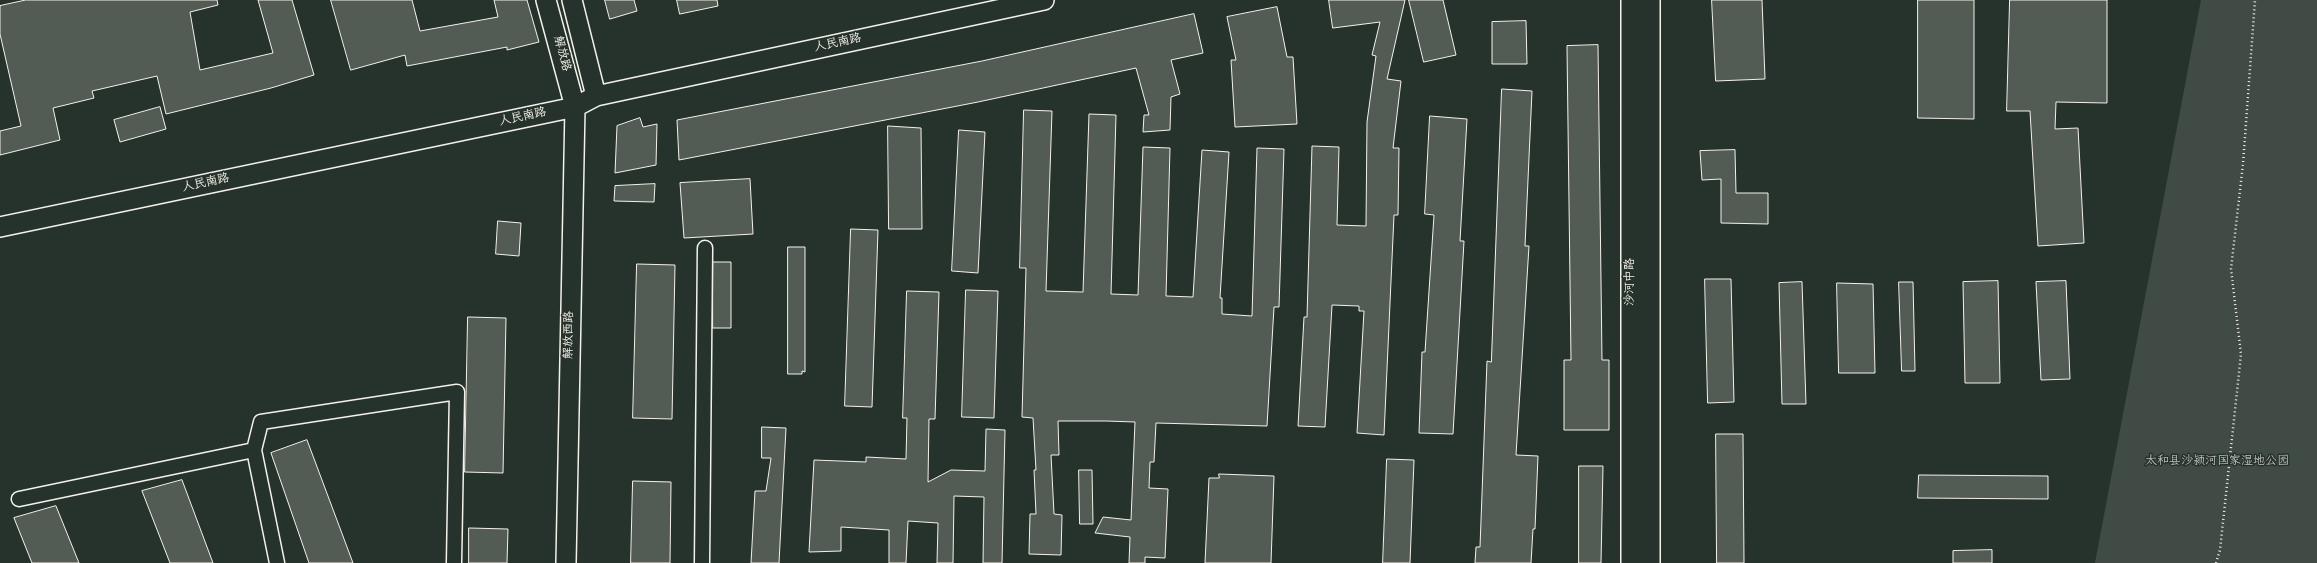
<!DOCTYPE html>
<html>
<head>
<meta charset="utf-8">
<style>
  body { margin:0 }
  canvas { display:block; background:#26332d }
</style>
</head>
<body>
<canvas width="2317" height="563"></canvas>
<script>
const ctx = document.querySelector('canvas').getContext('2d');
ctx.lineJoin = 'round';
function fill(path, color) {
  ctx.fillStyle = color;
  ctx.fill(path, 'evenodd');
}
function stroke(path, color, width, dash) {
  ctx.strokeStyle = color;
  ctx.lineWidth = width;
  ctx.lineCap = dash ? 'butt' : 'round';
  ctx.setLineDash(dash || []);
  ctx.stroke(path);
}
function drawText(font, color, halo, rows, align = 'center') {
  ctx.font = font + ' "Gochi Hand","LXGW WenKai TC",sans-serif';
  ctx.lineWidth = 3;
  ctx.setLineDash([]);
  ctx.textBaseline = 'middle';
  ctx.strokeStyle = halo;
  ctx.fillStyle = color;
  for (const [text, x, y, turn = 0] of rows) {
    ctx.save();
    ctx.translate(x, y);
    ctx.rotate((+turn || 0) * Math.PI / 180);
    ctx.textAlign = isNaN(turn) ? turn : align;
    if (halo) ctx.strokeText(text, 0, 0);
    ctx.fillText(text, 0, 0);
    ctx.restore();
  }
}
const green = new Path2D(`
  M2201,0H2317V563H2095Z`);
const building = new Path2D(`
  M26,0H217L218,5L190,12L200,70L273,53L258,0H292L314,75L271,88L166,114L157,76L92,91L94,98L53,108L60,140L0,155V131L21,126L0,34V6Z
  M331,0H412L420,31L498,17L494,0H527L539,42L507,50V47L407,66L405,55L351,70Z
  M605,0H634L637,11L610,19Z
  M677,0H717L718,6L680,14Z
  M1329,0H1405L1387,79L1401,81L1393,148H1399L1398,215H1394L1384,435L1357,433L1364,311H1359V306L1332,305L1325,427L1298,426L1304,317H1307L1312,146L1339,147L1337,225L1366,226L1367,122L1376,56L1372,55L1380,22L1333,28Z
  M1409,0H1443L1456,55L1424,62Z
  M1712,0H1762L1765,79L1716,81Z
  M1918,0H1974V119L1918,118Z
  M2010,0H2107V103L2056,102L2055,129L2078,128L2084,243L2038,246L2030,111H2007Z
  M1277,7L1287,57H1293L1297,124L1235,127L1231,60H1236L1227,17Z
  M1194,14L1203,53L1171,60L1180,94L1171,97L1170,130L1143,132L1144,115H1149L1136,68L978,102L679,160L677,120L982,61Z
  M1526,21L1527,64H1492V22Z
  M1598,45L1602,360H1609V430H1564V360H1571L1567,46Z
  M1502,89L1532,91L1525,246H1529L1516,455L1538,456L1535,529H1533L1531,563H1475L1476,547H1480L1487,361L1491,362Z
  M160,107L166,129L120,142L114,120Z
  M1024,110L1052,111L1046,291L1083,292L1089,114L1116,115L1111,294L1138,295L1143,147L1170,148L1166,296L1193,297L1202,150L1229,152L1220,298H1222V314L1252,316L1257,148L1284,149L1279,307H1274L1267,426L1156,423L1154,462H1150L1149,488L1168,489L1165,558L1145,557V563H1129L1130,537L1095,533L1103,517L1131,520L1135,422L1106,421H1058L1059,455H1051L1054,514L1062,515L1061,555L1029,554L1030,514H1036L1034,470H1036L1033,418L1022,417L1026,268H1020Z
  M1430,116L1467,119L1460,241H1464L1453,434L1419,433L1422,352H1425L1434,215L1425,214Z
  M640,118L643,127L657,124L656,165L615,173L617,126Z
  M888,126L921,128L922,229H889Z
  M959,130L985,132L978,273L952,271Z
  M1735,150L1736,193H1768V224L1721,223V179L1702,180L1700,151Z
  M750,179L753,234L684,238L680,183Z
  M655,184L654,202L614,201L615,186Z
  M498,221L521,223L519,256L496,254Z
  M851,229L878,230L872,407L845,406Z
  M788,247H805V372L802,371V374H788Z
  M713,262H731V328H713Z
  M637,264L675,265L672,419L633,418Z
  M1705,279H1731L1734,402L1708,403Z
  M1998,281L2000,383H1965L1963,282Z
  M2066,281L2070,379L2041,380L2036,282Z
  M1802,282L1806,404H1782L1779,283Z
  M1899,282H1913L1915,371H1902Z
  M1837,283L1873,284L1875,373H1839Z
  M966,290L998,291L994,418L962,417Z
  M907,291L939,292L935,419H929L928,482L951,470L985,471L986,429L1005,430L1002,563H983L984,497L954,496L953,563H937L938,523L908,521L906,563H889V530L841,527V551L809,552L814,460L866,462V457L906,459L907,418H903Z
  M468,317L506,318L503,473L465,472Z
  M762,427L786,428L779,563H751L755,491H766L771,458H762Z
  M1716,434H1743L1744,563H1717Z
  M307,440L353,563H309L271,453Z
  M1387,459L1414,460L1410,563H1383Z
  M1579,466H1603L1601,563H1579Z
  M1079,470H1092L1093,524H1080Z
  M1219,474L1274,476L1271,563H1205L1209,478H1219Z
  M1919,475L2048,476V499L1918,498Z
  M182,480L213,563H170L142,491Z
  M633,481L671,482L670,563H631Z
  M56,506L79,563H32L14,518Z
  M469,528L508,529L507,563H469Z
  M1992,550V563H1953V551Z`);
const path = new Path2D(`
  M2216,563L2220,550L2241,354L2231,269L2243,164L2255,0`);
const street = new Path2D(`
  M254,450L277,563
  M19,499L254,450L261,422L457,392L454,563
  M702,563L705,248`);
const secondary = new Path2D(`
  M546,0L575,107L566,563
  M572,0L596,96
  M1631,0V563
  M1650,0V563
  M0,227L575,107L596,96L1044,0`);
const streetNames = [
  ["人民南路",838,44,-12],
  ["解放路",561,54,75],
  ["人民南路",523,118,-12],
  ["人民南路",206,184,-12],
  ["沙河中路",1631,282,-90],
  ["解放西路",570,335,-89]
];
const parkNames = [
  ["太和县沙颍河国家湿地公园",2217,462]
];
fill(green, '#414b45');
fill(building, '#525c55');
stroke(building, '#f4f1e8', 1);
stroke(street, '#f4f1e8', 17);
stroke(secondary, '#f4f1e8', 22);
stroke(path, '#f4f1e8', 2.5, [1, 3]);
stroke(street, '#26332d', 14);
stroke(secondary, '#26332d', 19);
drawText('12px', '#f4f1e8', '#26332d', streetNames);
drawText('12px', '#bebfb7', '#26332d', parkNames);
</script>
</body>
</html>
